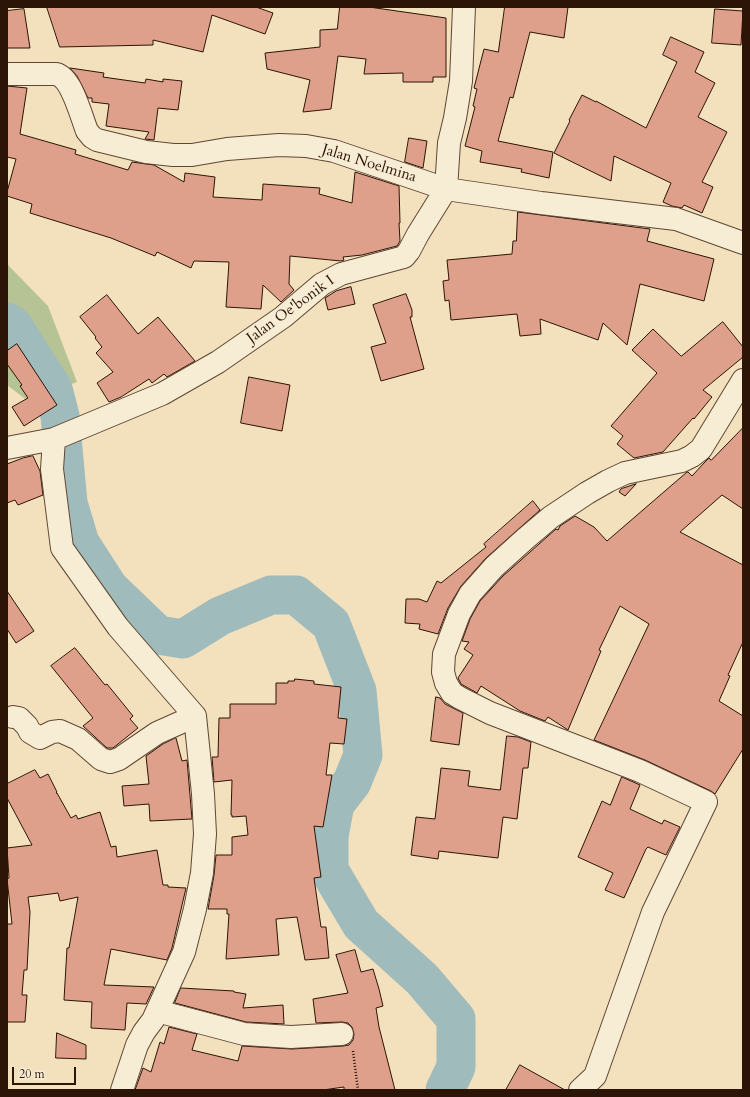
<!DOCTYPE html>
<html>
<head>
<meta charset="utf-8">
<style>
  body { margin:0 }
  #map { position:relative; width:750px; height:1097px; overflow:hidden; background:#f3e1bd; font-family:Cardo,serif }
  canvas { display:block }
  .frame { position:absolute; inset:0; border:8px solid #2c1407; pointer-events:none }
  .scale { position:absolute; left:12px; top:1067px; width:64px; height:18px; box-sizing:border-box; border:2px solid #2c1407; border-top:0; padding-left:5px; font-size:12px; line-height:14px; white-space:nowrap; color:#2c1407; -webkit-text-stroke:3px #f7ecd4; paint-order:stroke }
</style>
</head>
<body>
<div id="map">
<canvas width="750" height="1097"></canvas>
<div class="frame"></div>
<div class="scale">20 m</div>
</div>
<script>
const ctx = document.querySelector('canvas').getContext('2d');
ctx.lineJoin = 'round';
function fill(path, color) {
  ctx.fillStyle = color;
  ctx.fill(path, 'evenodd');
}
function stroke(path, color, width, dash) {
  ctx.strokeStyle = color;
  ctx.lineWidth = width;
  ctx.lineCap = dash ? 'butt' : 'round';
  ctx.setLineDash(dash || []);
  ctx.stroke(path);
}
function drawText(font, color, halo, rows, align = 'center') {
  ctx.font = font + ' Cardo,serif';
  ctx.lineWidth = 4;
  ctx.setLineDash([]);
  ctx.textBaseline = 'middle';
  ctx.strokeStyle = halo;
  ctx.fillStyle = color;
  for (const [text, x, y, turn = 0] of rows) {
    ctx.save();
    ctx.translate(x, y);
    ctx.rotate((+turn || 0) * Math.PI / 180);
    ctx.textAlign = isNaN(turn) ? turn : align;
    if (halo) ctx.strokeText(text, 0, 0);
    ctx.fillText(text, 0, 0);
    ctx.restore();
  }
}
const green = new Path2D(`
  M7,264L48,306L77,382L28,401L7,385Z`);
const river = new Path2D(`
  M7,322L13,326L53,389L60,416L68,503L80,543L109,588L158,635L183,639L220,616L271,595H296L331,624L357,691L363,755L352,782L335,804L329,836V870L361,924L422,979L456,1019V1067L445,1090`);
const building = new Path2D(`
  M47,7H256L273,13L265,34L212,15L203,52L153,40V45L60,47Z
  M340,7H369L446,18V77H433V82H403V73L364,74L366,59L338,56L331,109L303,112L310,80L267,69L265,53L320,47V30L337,29Z
  M505,7H568L564,38L530,32L513,98L510,97L498,141L553,152L549,178L521,172L522,169L480,162L482,151L465,146L475,107L473,106L477,89L474,88L484,49L498,52Z
  M24,9L30,48H7V11Z
  M715,9L743,11L741,45L712,43Z
  M671,37L704,52L695,72L715,83L698,117L727,132L702,182L713,187L702,213L684,205L682,208L672,206L663,202L671,183L614,156L611,181L554,153L570,121L569,120L582,95L596,102V101L646,128L677,62L663,55Z
  M70,68L104,73L103,77L145,83L146,79L163,82V79L182,81L178,110L158,108L154,140L145,139L149,132L106,126L109,104L92,102V98H88L77,76Z
  M7,86L27,88L20,134L76,150L75,154L128,170L132,162L154,165L184,182L185,173L215,177L213,197L262,200L263,184L320,188L319,194L352,203L355,172L399,186L400,223H399L400,241L397,246L362,255L343,257L344,260L341,261L290,256L289,284L294,290L281,302L263,285L261,309L226,307L229,262L194,261L191,268L157,252L155,256L111,238L30,213L32,204L7,196V192L16,159L7,157Z
  M409,138L427,141L423,168L405,162Z
  M518,212L650,229L647,241L714,259L704,301L640,284L627,345L603,323L598,340L540,319L541,334L520,336L517,314L451,320L449,300L445,301L443,281L449,280L447,260L512,254L513,241H516Z
  M351,287L355,304L328,310L325,298L336,291Z
  M406,294L412,310V317H410L424,369L381,381L371,347L386,343L373,305Z
  M107,295L138,334L158,317L195,361L167,377L164,374L152,383L149,379L121,397L109,402L97,383L113,372L96,353L102,347L95,338L96,337L80,317Z
  M723,322L743,347V357L703,390L712,397L694,419L693,418L663,452L634,458L617,444L623,436L611,426L657,373L632,350L653,329L681,356Z
  M17,344L57,405L24,426L12,407L28,398L20,386L22,385L7,364V351Z
  M249,377L290,385L282,431L241,423Z
  M743,428V509L722,495L680,532L743,565V642L728,675L730,676L719,701L743,716V749L715,794L711,791L645,760L594,740L649,624L620,606L599,650L601,651L568,730L548,717L545,721L520,711L481,686L477,693L461,684L458,678L473,655L464,649L469,642L462,641L470,619L480,601L503,576L556,529L558,530L560,526L575,516L594,527L607,541L687,472H688L692,476L704,463L709,458L711,460Z
  M33,456L40,471L43,495L18,505L15,500L7,503V464L23,458Z
  M636,484L625,496L619,492L621,489Z
  M533,501L540,510L486,558L461,586L448,608L438,634L419,629L420,624L405,623L406,599H419L427,602L437,581L441,583L486,547L484,544Z
  M7,591L34,631L16,643L7,629Z
  M75,648L105,685L107,684L133,716L130,719L138,728L113,748H107L83,726L93,718L51,666Z
  M295,679L314,681V684L341,687L338,718L347,719L344,744L330,743L326,775H332L323,827L314,826L321,877L314,878L321,927H326L329,958L305,960L297,917L276,919L279,955L226,959L229,914H227V909H208L214,875L216,855H232V837L248,835L246,816L232,817V815H231L232,780L214,782L212,757H218L219,718H230V704H276V683H288V681H294Z
  M436,697L440,698L445,704L463,713L459,745L431,741Z
  M507,736L518,737L531,742L528,768H523L517,819L503,817L498,858L439,851L438,859L411,855L416,817L435,819L441,768L470,771L468,786L500,790Z
  M176,738L182,761L187,760L192,819L150,821L149,804L124,806L122,786L149,784L146,756L163,744Z
  M35,770L40,778L48,774L57,792L56,793H57L71,818L76,815L78,819L100,812L111,847L116,846L117,857L157,850L163,885H168V887L186,888L172,948L167,960L111,949L104,985L154,987L146,1004L127,1003L125,1030L91,1028L92,1002L64,1000L67,948H69L78,897L60,901L58,893L28,897L30,912L27,970H24L22,995H27L25,1022H7V924H12L7,879L9,878L7,848L32,845L7,798V784Z
  M622,777L640,785L630,809L662,824L664,820L680,827L666,855L648,847L646,849L624,898L605,890L613,873L578,857L602,801L610,805Z
  M355,950L361,972L373,969L379,989L383,1006L376,1008L379,1027L395,1090H344V1087L323,1090H135L143,1068L151,1072L160,1042L164,1044L169,1027L197,1034L192,1050L238,1061L242,1046L292,1049L343,1046L349,1045L353,1040L354,1034L352,1027L348,1023L342,1022L316,1023L313,999L348,993L336,955Z
  M181,988L234,991V992L246,994L243,1008L283,1005L284,1024L246,1022L175,1003Z
  M57,1033L86,1045V1059L56,1058Z
  M520,1065L565,1090H506Z`);
const path = new Path2D(`
  M353,1051L358,1090`);
const minor = new Path2D(`
  M7,74H56C72,78 81,116 87,131L92,137L97,140L146,152L173,155H192L227,149L279,145L306,146L334,151L446,189L541,203L676,219L743,243
  M54,439L52,469L62,548L118,627L195,716L203,794L205,834L202,873L195,909L184,952L153,1020L144,1032L137,1045L122,1090
  M7,448L54,439L162,394L218,362L283,317L322,284L341,274L404,257L409,251L418,234L446,189L449,143L455,118L461,81L464,7
  M13,717L19,718L27,726L30,732L40,738L52,732L60,731L78,739L101,759L110,762L119,759L157,733L195,716
  M157,1011L244,1034L291,1037L342,1034
  M580,1090L595,1076L653,912L706,802L640,771L490,713L460,698L452,693L446,683L443,672L444,654L459,614L470,594L494,567L525,539L551,517L587,493L608,481L625,473L682,461L692,456L701,449L743,380`);
const streetNames = [
  ["Jalan Noelmina",369,164,17],
  ["Jalan Oe'bonik I",291,310,-36]
];
fill(green, '#b6c495');
stroke(river, '#9fbbbb', 39);
fill(building, '#de9f8b');
stroke(building, '#2c1407', 1);
stroke(minor, '#5e4734', 24);
stroke(path, '#2c1407', 2.5, [1, 2]);
stroke(minor, '#f7ecd4', 22);
drawText('15px', '#2c1407', '#f7ecd4', streetNames);
</script>
</body>
</html>
